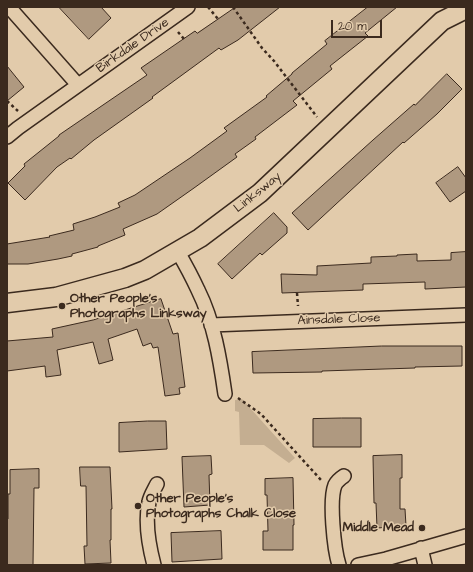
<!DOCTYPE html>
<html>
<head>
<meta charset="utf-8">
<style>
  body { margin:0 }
  #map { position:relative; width:473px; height:572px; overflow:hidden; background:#e2cbab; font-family:"Architects Daughter",sans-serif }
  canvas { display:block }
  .frame { position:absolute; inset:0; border:8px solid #3b2a1e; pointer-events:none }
  .scale { position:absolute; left:331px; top:20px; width:51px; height:18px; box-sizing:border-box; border:2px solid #3b2a1e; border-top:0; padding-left:5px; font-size:12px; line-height:14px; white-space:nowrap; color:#3b2a1e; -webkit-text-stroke:3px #e2cbab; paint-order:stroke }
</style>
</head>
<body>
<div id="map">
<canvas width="473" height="572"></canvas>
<div class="frame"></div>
<div class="scale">20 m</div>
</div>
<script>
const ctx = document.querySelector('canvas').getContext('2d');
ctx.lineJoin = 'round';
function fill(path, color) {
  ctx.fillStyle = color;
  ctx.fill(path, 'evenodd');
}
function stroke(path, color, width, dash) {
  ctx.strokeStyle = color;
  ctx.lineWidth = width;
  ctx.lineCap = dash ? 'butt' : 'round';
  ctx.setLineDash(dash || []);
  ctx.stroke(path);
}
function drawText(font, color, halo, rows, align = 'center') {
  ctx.font = font + ' "Architects Daughter",sans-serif';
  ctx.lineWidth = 3;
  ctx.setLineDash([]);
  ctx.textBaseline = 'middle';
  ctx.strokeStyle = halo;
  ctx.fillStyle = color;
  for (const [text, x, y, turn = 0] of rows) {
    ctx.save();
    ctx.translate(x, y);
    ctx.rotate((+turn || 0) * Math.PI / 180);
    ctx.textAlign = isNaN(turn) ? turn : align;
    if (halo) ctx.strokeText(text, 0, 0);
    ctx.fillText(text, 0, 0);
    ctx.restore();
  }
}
const green = new Path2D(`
  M242,399L295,458L289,463L264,445H240L239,412L235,411V400Z`);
const building = new Path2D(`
  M59,7H101L111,18L89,39Z
  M236,7H280L238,40L221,50L219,48L152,97L153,98L94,140L71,159L70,158L57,167L25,200L8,183L25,166L24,164L59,136V135L147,75L141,68L195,31L197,33Z
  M368,7H397L365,33L368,36L330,66L332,69L293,101L297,105L255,137L256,139L235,154L237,157L194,188L157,214L123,229L125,235L98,246V247L72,254V256L58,259L28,264H7V244L50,237L49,236L74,230L73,224L95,217L120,207L118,203L135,195L190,158L227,131L224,128L267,97L266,96L292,74V73L327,44L325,41Z
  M7,66L24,87L7,101Z
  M447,74L462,89L437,114L404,143L403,142L308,230L292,213L373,140L414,104L415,105Z
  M458,167L466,178V191L450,202L436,183Z
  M274,213L287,227V233L262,255L260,253L232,279L218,264Z
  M466,252V287L425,289V282L363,284V290L282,293L281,274L317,275V266L371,263V257L397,256V255L417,254V261L451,260V253Z
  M161,299L173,334L178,333L185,387L179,388L180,394L165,396L158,347L153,348L151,343L143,346L137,329L108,339L113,360L99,364L93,342L57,350L61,375L46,377L45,366L7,371V341L53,337L52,329L93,320Z
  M382,346H462V366L415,367V368L322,371V372L253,373L252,352Z
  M342,418H361V447H313V419Z
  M148,421H166L167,449L119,452V423Z
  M402,455V478H400V509H405L406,526L377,528L376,503H374L373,456Z
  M211,456L212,474L209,475L210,505L184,507L182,457Z
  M80,467H110L112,509H111V540H110L111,563L85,564L84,546H87L86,486H81Z
  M39,469V488H34L33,565H7V519H8V494H10V470Z
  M293,478L294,525H293V550H263V531H268L267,495H265V479Z
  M221,531L222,559L172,562L171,533Z`);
const path = new Path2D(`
  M208,7L218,19
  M233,7L262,48L274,61L317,117
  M178,32L184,39
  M7,101L18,111
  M297,293L298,306
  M238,398L261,414L321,480`);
const street = new Path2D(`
  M9,7L78,85
  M7,137L18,128L188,7
  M178,252C185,264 192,277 198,290C214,322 220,359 225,394
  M211,325L466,315
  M421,548L425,565
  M154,565C149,546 145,521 149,502C150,496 154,490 157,484
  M339,565C334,549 329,500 335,485C337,481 341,478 344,476
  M358,565L386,559L466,536`);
const secondary = new Path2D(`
  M7,303L56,297L125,278L145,270L200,238L260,193L442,21L466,9`);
const markers = [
  [62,306,4,"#3b2a1e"],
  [138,506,4,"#3b2a1e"],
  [422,528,4,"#3b2a1e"]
];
const streetNames = [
  ["Birkdale Drive",133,46,-35],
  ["Linksway",258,193,-39],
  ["Ainsdale Close",339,320,-2]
];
const poiNames = [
  ["Other People's",70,299],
  ["Photographs Linksway",70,314],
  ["Other People's",146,499],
  ["Photographs Chalk Close",146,514],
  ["Middle Mead",414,528,"right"]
];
fill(green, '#c4ae91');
fill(building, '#af9980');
stroke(building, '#3b2a1e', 1);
stroke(street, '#3b2a1e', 16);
stroke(secondary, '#3b2a1e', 21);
stroke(path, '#3b2a1e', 2.5, [3, 3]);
stroke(street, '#e2cbab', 13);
stroke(secondary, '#e2cbab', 18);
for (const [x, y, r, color] of markers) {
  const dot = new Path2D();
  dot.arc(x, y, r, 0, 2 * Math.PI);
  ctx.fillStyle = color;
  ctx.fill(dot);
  stroke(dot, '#e2cbab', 1.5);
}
drawText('13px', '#3b2a1e', '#e2cbab', streetNames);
drawText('bold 13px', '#3b2a1e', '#e2cbab', poiNames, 'left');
</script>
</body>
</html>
